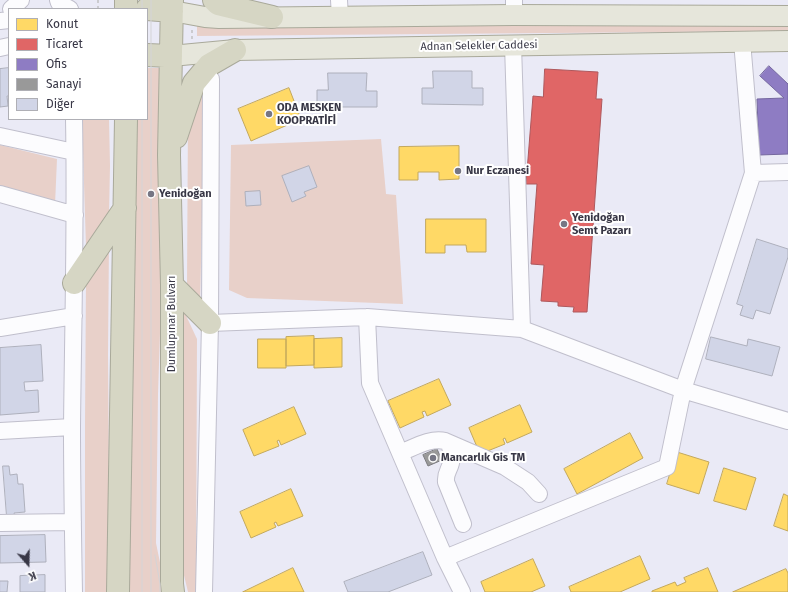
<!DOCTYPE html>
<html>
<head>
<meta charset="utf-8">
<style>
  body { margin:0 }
  #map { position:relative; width:788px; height:592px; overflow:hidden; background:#eaeaf6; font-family:"Fira Sans",sans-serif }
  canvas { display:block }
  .legend { position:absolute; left:8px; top:8px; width:140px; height:112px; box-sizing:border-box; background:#fff; border:1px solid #afafb5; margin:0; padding:5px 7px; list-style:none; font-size:12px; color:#383746 }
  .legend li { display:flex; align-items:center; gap:8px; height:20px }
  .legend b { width:20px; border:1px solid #afafb5 }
  .north { position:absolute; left:8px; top:544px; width:40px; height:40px; -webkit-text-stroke:3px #fff; paint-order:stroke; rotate:160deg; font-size:11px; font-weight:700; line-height:16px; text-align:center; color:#383746 }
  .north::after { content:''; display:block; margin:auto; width:14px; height:18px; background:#383746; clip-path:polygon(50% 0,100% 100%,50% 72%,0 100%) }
</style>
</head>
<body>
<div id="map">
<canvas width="788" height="592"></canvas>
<ul class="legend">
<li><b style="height:11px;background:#ffd966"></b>Konut</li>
<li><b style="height:11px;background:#e06666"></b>Ticaret</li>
<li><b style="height:11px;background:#8e7cc3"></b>Ofis</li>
<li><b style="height:11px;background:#999"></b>Sanayi</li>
<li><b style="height:11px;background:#d1d5e7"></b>Diğer</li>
</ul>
<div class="north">K</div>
</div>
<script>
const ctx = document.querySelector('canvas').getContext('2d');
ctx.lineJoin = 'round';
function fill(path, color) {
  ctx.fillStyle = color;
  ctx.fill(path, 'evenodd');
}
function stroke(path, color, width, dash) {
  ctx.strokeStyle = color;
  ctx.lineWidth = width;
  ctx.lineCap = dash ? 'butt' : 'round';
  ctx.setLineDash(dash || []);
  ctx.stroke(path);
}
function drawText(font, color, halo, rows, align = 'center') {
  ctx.font = font + ' "Fira Sans",sans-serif';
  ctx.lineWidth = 4;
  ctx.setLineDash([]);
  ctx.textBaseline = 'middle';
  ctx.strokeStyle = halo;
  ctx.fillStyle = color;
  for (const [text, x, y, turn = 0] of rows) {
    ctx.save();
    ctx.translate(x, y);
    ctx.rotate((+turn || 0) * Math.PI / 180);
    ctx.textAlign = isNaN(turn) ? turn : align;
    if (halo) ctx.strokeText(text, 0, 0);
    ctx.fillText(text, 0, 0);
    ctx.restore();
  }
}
const green = new Path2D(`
  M197,23H788V31L197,36Z
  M147,68H162L163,243L158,394L156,543L166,592H129L131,438L132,119H147Z
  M205,86L200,305L187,284L188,115Z
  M82,119H109L110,166L109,215L86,247Z
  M381,139L386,194L396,195L403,304L247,298L229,290L231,145Z
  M0,145L57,159L55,205L0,189Z
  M109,241L108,355L110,592H85V424L86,278Z
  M182,307L197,339L196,592H188L181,563Z`);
const homes = new Path2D(`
  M289,88L301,119L251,141L238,109Z
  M459,146V179L439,180V172H418V180H399V147Z
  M426,219H486V252H467L466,245H445V253H426Z
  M314,336V365L286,366V337Z
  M342,338V367L314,368V339Z
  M258,339H286V368H258Z
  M439,379L451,405L427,416L425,411L422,412L424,417L400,428L388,401Z
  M520,405L532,432L507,443L505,438L503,439L505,444L480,454L469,428Z
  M294,407L306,434L281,445L279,440L277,441L279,446L254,456L243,430Z
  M630,433L643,458L577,494L564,469Z
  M677,452L709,462L699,494L667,484Z
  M724,468L756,478L746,510L714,501Z
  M291,489L303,516L278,526L276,522L274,523L276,527L251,538L240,512Z
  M784,494L788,496V531L774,526Z
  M640,556L650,579L620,592H571L569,587Z
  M533,559L545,586L531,592H485L481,582Z
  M293,568L304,592H243Z
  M708,568L718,592H652V591L675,582L677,586L686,582L684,578Z
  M786,569L788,573V592H733Z`);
const shops = new Path2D(`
  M545,69L598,72L596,99H602L587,312H573L574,307L558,306V302L541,301L544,265L531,264L537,184H526L533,96L543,97Z`);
const offices = new Path2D(`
  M769,66L788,84V154L759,155L757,99L784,98L760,76Z`);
const industry = new Path2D(`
  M437,449L442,460L428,466L423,455Z`);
const building = new Path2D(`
  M9,68V96H7L8,106L0,107V69Z
  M433,71H472V88H483V105L422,104V88H433Z
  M328,73H367L366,91H377V107H317V90H328Z
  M309,166L317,187L304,192L306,196L292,202L282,176Z
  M260,191L261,205L246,206L245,192Z
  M757,239L788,249V257L770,314L756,310L753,319L740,315L743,306L737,304Z
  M711,337L747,346L748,339L780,347L772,376L706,359Z
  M41,345L43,381L24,382L25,391L38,390L39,412L0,415V348Z
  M3,466H9L10,475L17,474L18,484H23L25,512L14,513L15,516L7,517Z
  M45,535L46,562L0,563V536Z
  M423,552L432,575L388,592H348L344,582Z
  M45,575V592H20V576Z
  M0,581H8L7,592H0Z`);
const path = new Path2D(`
  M98,0V9
  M192,30V40`);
const minor = new Path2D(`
  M58,0L59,3L70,9
  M339,0L340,17
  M514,0V15
  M11,9L21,0
  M0,21L9,20
  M513,45L522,329
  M0,48L9,46
  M74,119C76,222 73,325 72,428C72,483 73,537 74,592
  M0,136L74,152
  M753,173L788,172
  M0,194L75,215
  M367,317L370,383L445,558L462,592
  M210,323L367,317L522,329L683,390L788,421
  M0,328L74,316
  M0,431L72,427
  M449,443C451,450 453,456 451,463C449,471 445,473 446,482L463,524
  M400,453C413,448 431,437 445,441L505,467L528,482L539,494
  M0,523L73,522
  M445,558L667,467L683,390L753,173L742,41
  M204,592L210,323L211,79`);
const major = new Path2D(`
  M172,11L205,17L219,18L514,15L788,16
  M171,56L235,50L788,41`);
const highway = new Path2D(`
  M126,0V9
  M172,0L169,155L172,285V584L173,592
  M214,0L218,4L272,17
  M147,9L172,11
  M147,55L171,56
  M176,137L194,83L209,65L235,50
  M74,283L125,208
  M172,285L210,323
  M118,592L126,119`);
const tram = new Path2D(`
  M142,0V9
  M142,119V592
  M155,555L160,584V592
  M151,592V0`);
const markers = [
  [269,114,4,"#767684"],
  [458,171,4,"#767684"],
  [151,194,4,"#767684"],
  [564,224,4,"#767684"],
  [433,458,4,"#767684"]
];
const streetNames = [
  ["Adnan Selekler Caddesi",479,46,-1],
  ["Dumlupınar Bulvarı",172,324,-90]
];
const poiNames = [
  ["ODA MESKEN",277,108],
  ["KOOPRATİFİ",277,121],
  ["Nur Eczanesi",466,171],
  ["Yenidoğan",159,194],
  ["Yenidoğan",572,218],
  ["Semt Pazarı",572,231],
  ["Mancarlık Gis TM",441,458]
];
fill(green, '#e8d0c9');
fill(homes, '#ffd966');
stroke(homes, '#c3a85c', 1);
fill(shops, '#e06666');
stroke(shops, '#ae585c', 1);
fill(offices, '#8e7cc3');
stroke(offices, '#74679e', 1);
fill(industry, '#999');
stroke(industry, '#7c7c80', 1);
fill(building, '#d1d5e7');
stroke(building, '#aeb0bc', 1);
stroke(minor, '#c0bfcc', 18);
stroke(major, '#a9a99a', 22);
stroke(highway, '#a9a99a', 24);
stroke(path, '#cbcbcf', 2, [3, 3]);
stroke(minor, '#fcfcfe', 16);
stroke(major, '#e6e6db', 20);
stroke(highway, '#d6d6c4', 22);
stroke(tram, '#d4d4d7', 1);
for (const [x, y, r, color] of markers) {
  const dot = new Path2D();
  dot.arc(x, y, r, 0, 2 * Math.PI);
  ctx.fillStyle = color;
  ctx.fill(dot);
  stroke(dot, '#fff', 1.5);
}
drawText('11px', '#383746', '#fff', streetNames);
drawText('bold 11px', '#383746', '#fff', poiNames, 'left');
</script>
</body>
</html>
